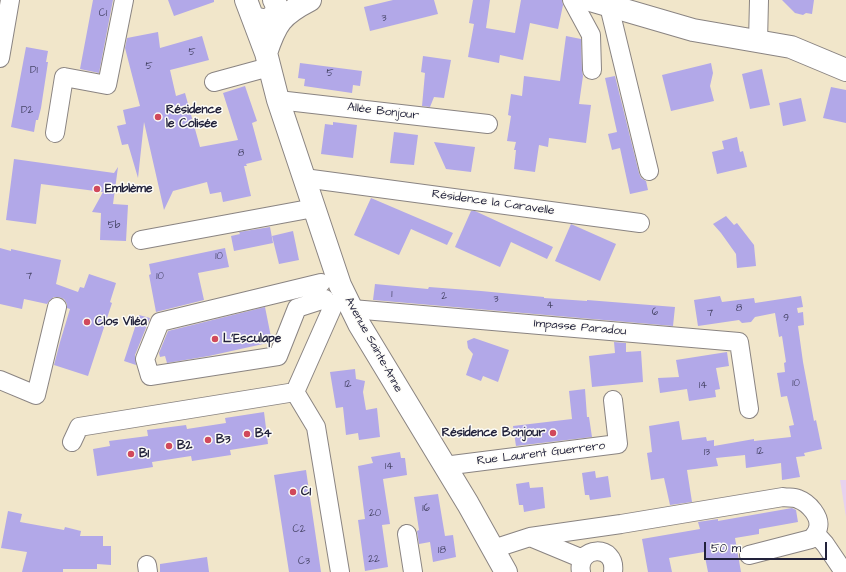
<!DOCTYPE html>
<html>
<head>
<meta charset="utf-8">
<style>
  body { margin:0 }
  #map { position:relative; width:846px; height:572px; overflow:hidden; background:#f1e6ca; font-family:"Architects Daughter",sans-serif }
  canvas { display:block }
  .scale { position:absolute; left:704px; top:542px; width:123px; height:18px; box-sizing:border-box; border:2px solid #22223b; border-top:0; padding-left:5px; font-size:12px; line-height:14px; white-space:nowrap; color:#22223b; -webkit-text-stroke:3px #fdfcf7; paint-order:stroke }
</style>
</head>
<body>
<div id="map">
<canvas width="846" height="572"></canvas>
<div class="scale">50 m</div>
</div>
<script>
const ctx = document.querySelector('canvas').getContext('2d');
ctx.lineJoin = 'round';
function fill(path, color) {
  ctx.fillStyle = color;
  ctx.fill(path, 'evenodd');
}
function stroke(path, color, width, dash) {
  ctx.strokeStyle = color;
  ctx.lineWidth = width;
  ctx.lineCap = dash ? 'butt' : 'round';
  ctx.setLineDash(dash || []);
  ctx.stroke(path);
}
function drawText(font, color, halo, rows, align = 'center') {
  ctx.font = font + ' "Architects Daughter",sans-serif';
  ctx.lineWidth = 3;
  ctx.setLineDash([]);
  ctx.textBaseline = 'middle';
  ctx.strokeStyle = halo;
  ctx.fillStyle = color;
  for (const [text, x, y, turn = 0] of rows) {
    ctx.save();
    ctx.translate(x, y);
    ctx.rotate((+turn || 0) * Math.PI / 180);
    ctx.textAlign = isNaN(turn) ? turn : align;
    if (halo) ctx.strokeText(text, 0, 0);
    ctx.fillText(text, 0, 0);
    ctx.restore();
  }
}
const built = new Path2D(`
  M840,480H846V517Z`);
const building = new Path2D(`
  M93,0H113L99,73L80,69Z
  M168,0H214V2L174,16Z
  M393,0H434L438,14L370,31L364,7Z
  M473,0H490L486,28L515,33L521,0H562L563,5L558,29L530,23L523,60L500,55L499,63L468,57L474,24L469,23Z
  M782,0H814L812,14L806,13L803,15L795,13Z
  M158,32L160,48L202,36L209,60L170,70L176,96L185,93L200,147L238,140L223,93L245,86L257,121L252,123L262,160L246,164L247,166H244L251,196L223,202L221,192L210,194L207,182L173,191L164,210L144,122L138,178L128,144L122,145L117,126L126,124L123,110L140,106L125,48L127,38Z
  M566,36L581,39L582,70L583,76L579,104L591,105L586,143L549,138L548,147L539,145L535,172L514,169L516,150H514L516,142L507,141L511,116L508,115L511,94L522,96L524,76L560,81Z
  M26,47L48,51L46,62H48L41,108L38,120H36L34,132L11,127Z
  M423,56L451,60L444,98L434,97L430,107L422,106L425,73L421,72Z
  M300,63L362,71L360,86L353,85L352,93L304,86L305,79L298,78Z
  M711,63L713,73L710,86L714,101L671,111L662,75Z
  M762,69L770,105L750,109L742,74Z
  M615,76L639,173L641,178L646,181L648,190L630,194L620,148L612,150L608,134L617,132L605,78Z
  M831,87L846,90V123L823,118Z
  M801,98L806,121L783,126L779,103Z
  M333,122L357,125L353,158L321,154L325,124L333,125Z
  M394,132L418,135L414,165L390,163Z
  M737,137L740,152L743,151L747,167L717,174L712,152L724,149L722,141Z
  M434,142L475,147L471,172L446,169Z
  M14,159L114,173L118,167L113,204L128,205L126,241L100,240L101,213L92,212L103,192L41,184L36,224L6,220Z
  M371,198L453,233L447,245L411,229L399,255L354,235Z
  M471,211H475L553,247L547,259L511,242L500,267L455,247Z
  M726,216L734,225L737,223L754,245L756,266L737,268L736,254L721,233L713,224Z
  M571,224L616,244L600,281L555,261Z
  M270,227L273,243L234,251L231,236L240,234L239,232Z
  M293,231L299,260L279,264L272,236Z
  M0,248L11,251V249L61,260L56,284L78,292L80,287L84,288L89,274L116,283L110,302L112,303L88,376L54,365L60,342L70,309L67,308V304L64,299L59,297H54L50,300L47,304L24,299L22,309L0,304Z
  M225,248L229,267L198,273L204,300L156,312L149,275L151,274L149,264Z
  M375,284L428,289L429,287L481,291L544,297V298L587,301V300L675,307L673,326L373,300Z
  M720,296L722,302L754,298L755,303L801,296L803,307L797,308L798,313L803,312L804,325L798,326L803,362L814,421L816,420L822,449L804,453L805,456L796,457L800,477L782,480L781,463L746,468L745,455L716,458L718,466L687,470L692,502L670,505L664,478L651,480L647,453L652,452L649,426L679,421L682,440L706,437L707,441L714,440V446L754,439V441L791,437L789,426L794,425L787,396L781,397L777,373L785,372L784,363L786,362L782,336L779,337L775,313L755,317L751,322L742,323L739,320L698,326L694,300Z
  M265,307L272,342L209,356L167,363L165,356L160,357L159,353L168,331Z
  M139,315L150,318L135,355L136,365L124,361Z
  M474,338L509,350L498,382L483,376L481,381L466,375L473,354L468,348L467,341Z
  M614,342L626,343V352L641,351L643,382L592,387L589,356L615,353Z
  M727,352L729,366L716,368L720,389L715,390L716,397L689,401L687,389L660,393L658,378L679,377L676,360Z
  M355,369L356,379L365,381L363,392L366,410L377,408L380,437L359,440L358,433L346,435L343,407L336,408L330,372Z
  M585,389L587,417H589L592,437L516,446L513,426L572,419L569,391Z
  M264,412L268,444L230,450L231,455L192,461L191,456L152,462L153,467L97,476L93,449L110,446L109,441L148,436L147,430L186,425L187,429L226,423L225,418Z
  M400,452L401,458H405L407,475L383,479L390,524L382,525L388,567L365,571L358,520L365,519L358,466L373,463L371,457Z
  M306,470L321,572H289L274,475Z
  M595,471L596,478L608,476L611,497L590,500L589,495H585L582,473Z
  M529,482L530,488L543,487L545,508L524,512L523,505H519L516,484Z
  M438,494L445,536L453,535L456,557L433,562L430,542L419,544L417,531L419,530L414,497Z
  M792,508L796,510L798,522L759,529V534L735,538L741,572H708L704,552L669,558L672,572H648L642,539L700,529L698,522L718,519V521Z
  M8,511L22,514L20,522L64,530L65,527L81,531L80,536H103V546H111V565L97,564V569H63V572H22L27,552L1,548Z
  M207,557L209,572H160V564Z`);
const minor = new Path2D(`
  M572,0L591,35L592,70
  M609,6L649,171
  M758,42L759,0
  M0,58L10,0
  M214,82L269,67
  M278,100L488,124
  M55,133L64,77L107,85L124,0
  M304,178L640,223
  M141,240L314,208
  M321,283L160,322L145,359L150,376L278,356L297,308L325,299
  M352,309L739,342L749,409
  M0,380L36,395L57,307
  M295,392L316,427L340,572
  M295,392L334,304
  M72,442L79,427L295,392
  M444,466L618,444L613,400
  M407,534L413,572
  M816,534L825,544L844,572
  M530,537L621,524L783,497C788,498 794,497 798,499C809,503 821,517 818,528C817,533 814,536 811,539L749,555
  M493,549L530,537L583,559
  M147,565L148,572
  M581,572C576,546 617,543 613,572`);
const major = new Path2D(`
  M246,0L266,53L278,100L340,285L359,324L468,504L506,572
  M590,0L693,30L791,47L846,70
  M258,19C271,23 281,12 274,0
  M266,53C276,23 281,15 310,0`);
const markers = [
  [158,117,4,"#d1495b"],
  [97,189,4,"#d1495b"],
  [87,322,4,"#d1495b"],
  [215,339,4,"#d1495b"],
  [553,433,4,"#d1495b"],
  [247,434,4,"#d1495b"],
  [208,440,4,"#d1495b"],
  [169,446,4,"#d1495b"],
  [131,454,4,"#d1495b"],
  [293,492,4,"#d1495b"]
];
const numberNames = [
  ["C1",103,14],
  ["3",384,19],
  ["5",192,53],
  ["5",149,67],
  ["D1",34,71],
  ["5",330,74],
  ["D2",27,111],
  ["8",241,154],
  ["5b",114,226],
  ["10",219,257],
  ["7",29,277],
  ["10",160,277],
  ["1",392,295],
  ["2",444,297],
  ["3",496,300],
  ["4",550,306],
  ["8",739,309],
  ["6",655,313],
  ["7",710,314],
  ["9",786,319],
  ["10",796,384],
  ["12",348,385],
  ["14",703,386],
  ["12",760,452],
  ["13",707,453],
  ["14",389,467],
  ["16",426,509],
  ["20",375,514],
  ["C2",299,530],
  ["18",442,551],
  ["22",374,560],
  ["C3",304,562]
];
const poiNames = [
  ["Résidence",166,110],
  ["le Colisée",166,124],
  ["Emblème",105,189],
  ["Clos Viléa",95,322],
  ["L'Esculape",223,339],
  ["Résidence Bonjour",545,433,"right"],
  ["B4",255,434],
  ["B3",216,440],
  ["B2",177,446],
  ["B1",139,454],
  ["C1",301,492]
];
const streetNames = [
  ["Allée Bonjour",383,112,7],
  ["Résidence la Caravelle",493,203,8],
  ["Impasse Paradou",580,328,5],
  ["Avenue Sainte-Anne",373,345,61],
  ["Rue Laurent Guerrero",541,454,-7]
];
fill(built, '#e7d2ef');
fill(building, '#b2a8e8');
stroke(minor, '#8a8482', 20);
stroke(major, '#8a8482', 24);
stroke(minor, '#fff', 18);
stroke(major, '#fff', 22);
for (const [x, y, r, color] of markers) {
  const dot = new Path2D();
  dot.arc(x, y, r, 0, 2 * Math.PI);
  ctx.fillStyle = color;
  ctx.fill(dot);
  stroke(dot, '#fdfcf7', 1.5);
}
drawText('10px', '#464466', null, numberNames);
drawText('bold 12px', '#22223b', '#fdfcf7', poiNames, 'left');
drawText('12px', '#22223b', '#fdfcf7', streetNames);
</script>
</body>
</html>
